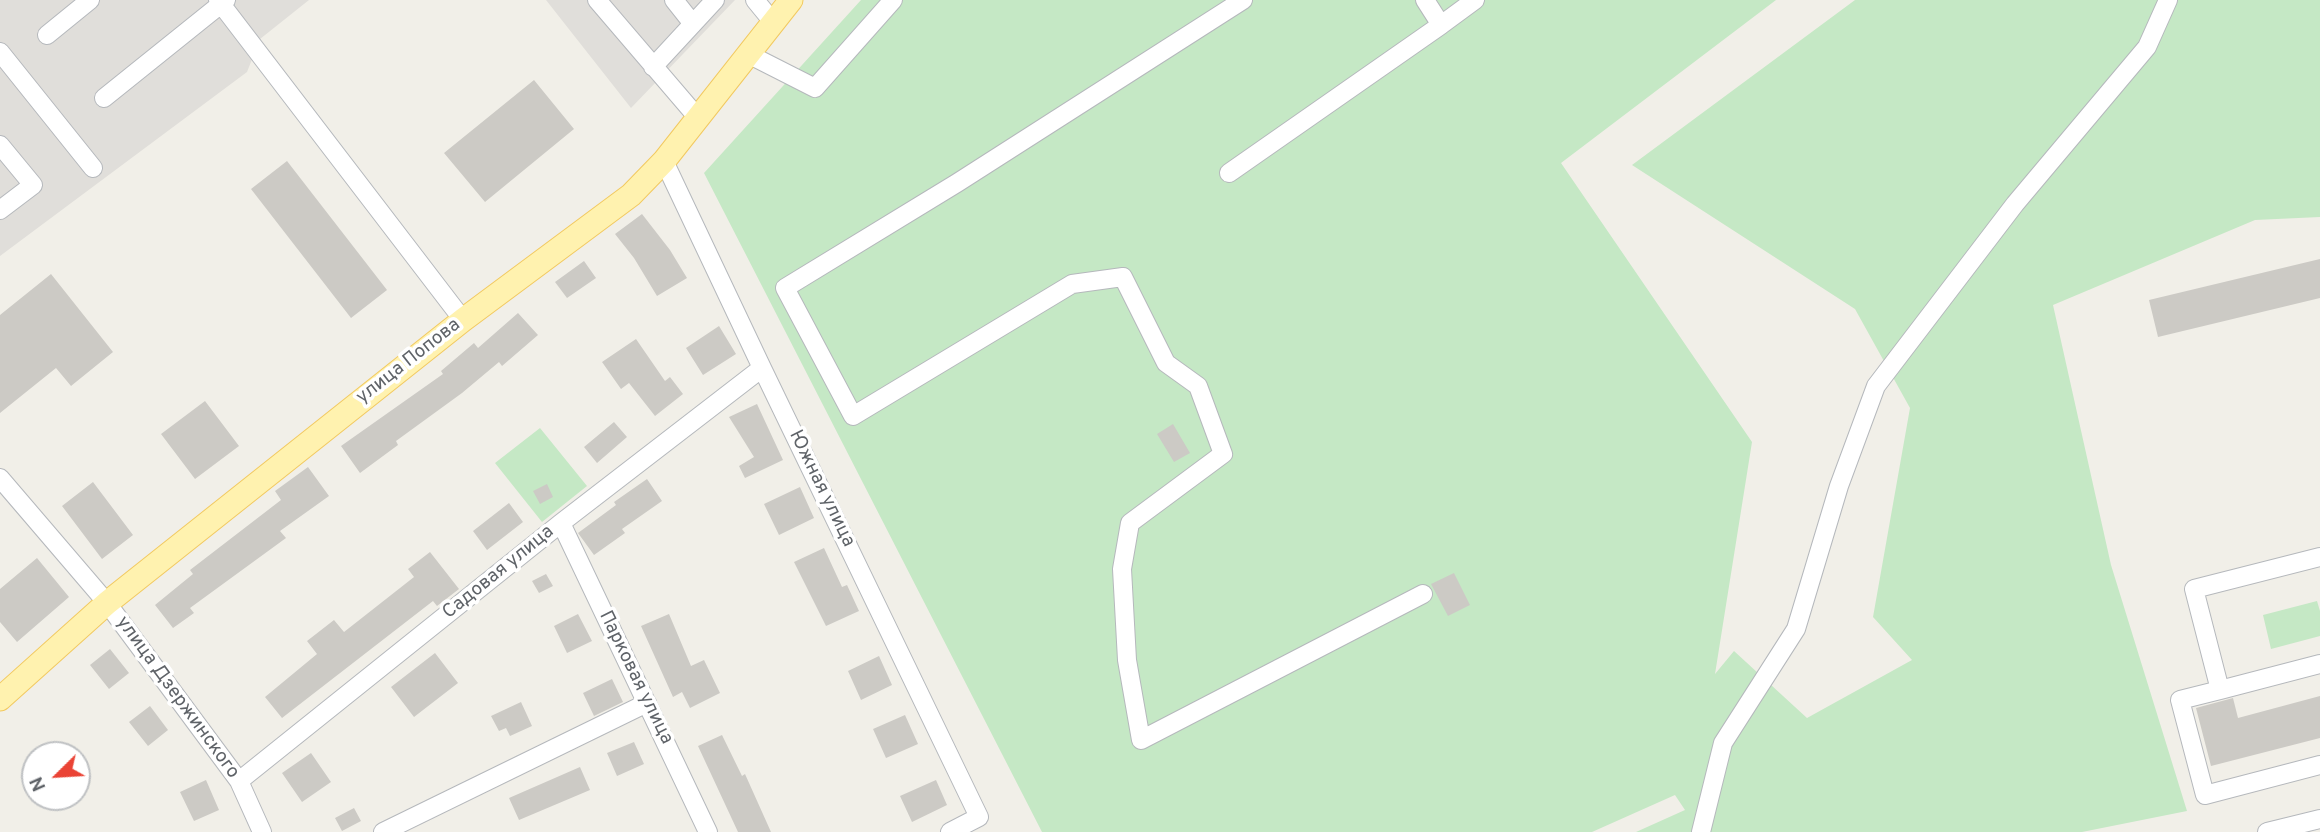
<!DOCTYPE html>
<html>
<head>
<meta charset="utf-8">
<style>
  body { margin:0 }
  #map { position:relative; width:2320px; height:832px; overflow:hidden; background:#f1efe8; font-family:Overpass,sans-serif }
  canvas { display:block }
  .north { position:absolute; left:21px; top:741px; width:70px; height:70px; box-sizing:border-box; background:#fff; border:2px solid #bfc1c3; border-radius:50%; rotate:246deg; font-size:19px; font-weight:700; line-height:28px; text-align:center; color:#5f6368 }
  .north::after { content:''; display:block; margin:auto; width:24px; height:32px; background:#ea4335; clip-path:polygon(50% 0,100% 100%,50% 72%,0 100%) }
</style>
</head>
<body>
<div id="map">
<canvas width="2320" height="832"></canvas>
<div class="north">N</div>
</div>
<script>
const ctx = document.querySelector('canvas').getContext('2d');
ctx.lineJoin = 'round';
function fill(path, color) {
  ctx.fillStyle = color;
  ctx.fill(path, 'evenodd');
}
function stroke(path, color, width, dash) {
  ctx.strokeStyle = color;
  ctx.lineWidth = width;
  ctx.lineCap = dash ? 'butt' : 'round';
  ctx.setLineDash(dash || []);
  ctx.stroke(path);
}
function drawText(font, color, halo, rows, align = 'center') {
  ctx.font = font + ' Overpass,sans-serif';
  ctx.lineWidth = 7;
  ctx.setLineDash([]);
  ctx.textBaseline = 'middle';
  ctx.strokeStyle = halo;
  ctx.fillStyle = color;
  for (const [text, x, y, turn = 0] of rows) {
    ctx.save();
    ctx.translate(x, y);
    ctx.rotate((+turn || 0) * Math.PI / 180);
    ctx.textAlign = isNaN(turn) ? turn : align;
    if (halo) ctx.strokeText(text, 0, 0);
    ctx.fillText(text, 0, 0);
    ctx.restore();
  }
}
const industrial = new Path2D(`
  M0,0H309L260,39L247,72L0,256Z
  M546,0H735L631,108Z`);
const green = new Path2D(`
  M861,0H1776L1561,163L1752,442L1715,674L1734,651L1807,718L1912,660L1873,617L1910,408L1855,309L1632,165L1855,0H2320V217L2255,220L2053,305L2111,565L2187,811L2082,832H1636L1685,810L1675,795L1592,832H1042L704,173Z
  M540,428L587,486L542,522L495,463Z
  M2317,601L2320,611V636L2271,649L2263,615Z`);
const building = new Path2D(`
  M534,80L574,129L485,202L444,153Z
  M287,161L387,290L351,318L251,189Z
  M642,214L670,250L687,278L657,296L634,258L615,234Z
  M2320,259V298L2158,337L2149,300Z
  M584,261L596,278L567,298L555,282Z
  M51,274L113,352L71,386L56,368L0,413V315Z
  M518,313L538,335L502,366L499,362L462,393L396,441L398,445L360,473L341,446L443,374L441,371L474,343L478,348Z
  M719,326L736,354L703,375L686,348Z
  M636,339L665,381L670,377L683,394L655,416L629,383L621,389L602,362Z
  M205,401L239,446L195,479L161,434Z
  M757,404L783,460L745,478L739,466L754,457L729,417Z
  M614,422L627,437L597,463L584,447Z
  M1173,424L1190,453L1174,462L1157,434Z
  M308,467L329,496L280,531L286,538L190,608L194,613L173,628L155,605L193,574L190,570L281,500L275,491Z
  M647,479L662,501L622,529L625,533L594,555L578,533L616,505L614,502Z
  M93,482L133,535L102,559L62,506Z
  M547,484L553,497L540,504L533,491Z
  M800,487L814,518L779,535L764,504Z
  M509,503L523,522L487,550L473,531Z
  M824,548L842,587L847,585L859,611L826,626L794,562Z
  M430,552L459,589L437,606L433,601L282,718L265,697L317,654L307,641L334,620L344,632L414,577L408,569Z
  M37,558L69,597L17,642L0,622V589Z
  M1454,573L1470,605L1448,616L1431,584Z
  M546,574L553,586L539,593L532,581Z
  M578,614L592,641L567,653L554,626Z
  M669,614L691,666L704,660L720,693L690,708L682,692L673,697L641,626Z
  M110,649L129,673L109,689L90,665Z
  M435,653L458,683L414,717L391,687Z
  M879,656L892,685L861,700L848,671Z
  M612,679L623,702L594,716L583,693Z
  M2320,696V738L2211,766L2196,708L2233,698L2238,718Z
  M521,702L532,726L510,736L506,728L499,731L491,716Z
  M150,706L168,730L148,746L129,722Z
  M905,715L918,744L886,758L873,729Z
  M722,735L742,776L745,774L771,832H738L698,746Z
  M634,742L644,764L617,776L607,753Z
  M311,753L331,782L302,802L282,773Z
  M580,767L590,790L519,820L509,798Z
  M206,780L219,810L194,821L180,792Z
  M936,780L947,805L912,822L900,796Z
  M354,808L361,821L342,831L335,818Z`);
const minor = new Path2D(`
  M218,0L463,320
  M597,0L698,118
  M674,0L693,24
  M755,0L773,22
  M1243,0L957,183L785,288L853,416L1072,284L1123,277L1166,363L1198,386L1223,454L1130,523L1122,569L1127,660L1141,740L1423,594
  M1441,25L1475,0
  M47,35L90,0
  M0,52L93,168
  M748,54L815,88L893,0
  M653,67L715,0
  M104,98L226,0
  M0,145L33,185L0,210
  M664,161L762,368L979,817L950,832
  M1229,173L1441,25L1425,0
  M0,478L107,603L239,781L262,832
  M561,523L708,832
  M2320,557L2194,589L2220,690L2180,700L2205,795L2320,765
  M2220,690L2320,664
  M239,781L561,523L762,368
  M383,832L647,703
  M1701,832L1723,743L1796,629L1839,486L1876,386L2015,204L2147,47L2168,0
  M2267,832L2320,819`);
const major = new Path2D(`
  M0,699L107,603L463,320L631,195L664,161L791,0`);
const streetNames = [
  ["улица Попова",409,362,-38],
  ["Южная улица",821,489,64],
  ["Садовая улица",499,573,-39],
  ["Парковая улица",635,678,64],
  ["улица Дзержинского",177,698,54]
];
fill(industrial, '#e0deda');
fill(green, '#c5e8c5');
fill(building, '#cccac5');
stroke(minor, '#b5b8bc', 20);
stroke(major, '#f2c960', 25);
stroke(minor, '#fff', 18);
stroke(major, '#fff2af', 23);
drawText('19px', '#5f6368', '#fff', streetNames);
</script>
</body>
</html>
